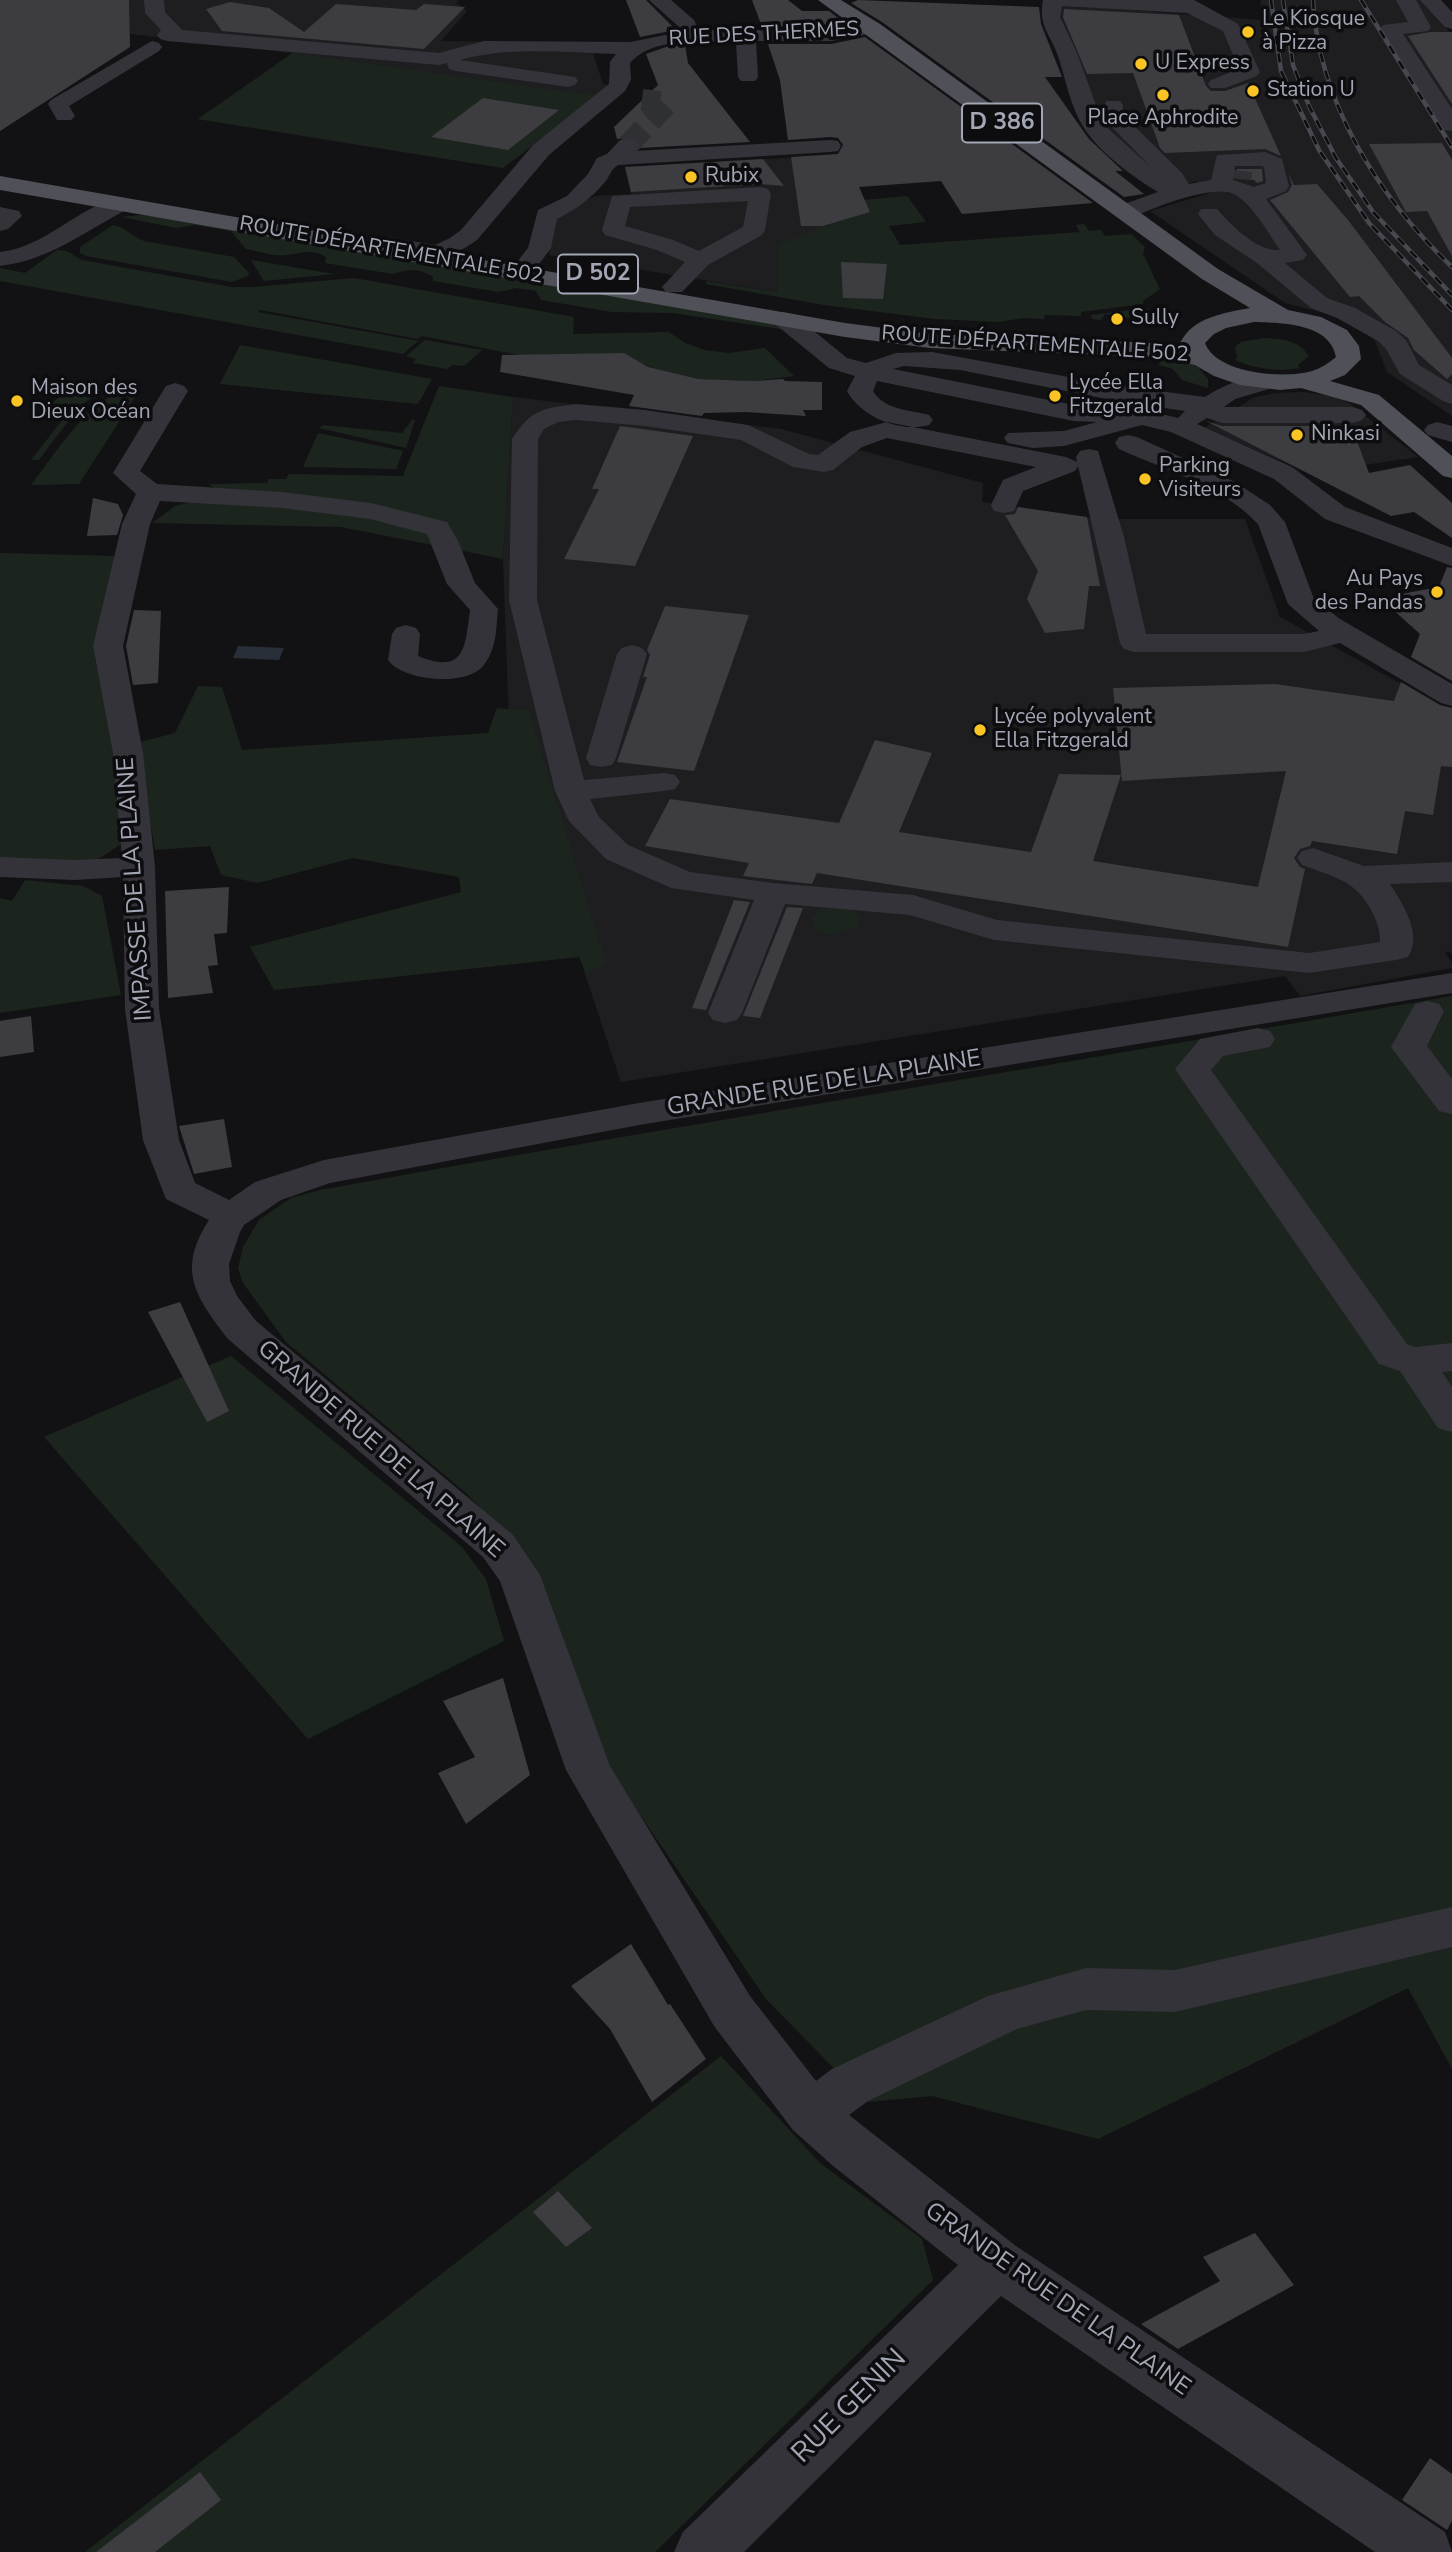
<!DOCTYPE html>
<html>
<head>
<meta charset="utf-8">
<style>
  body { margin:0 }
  canvas { display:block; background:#121214 }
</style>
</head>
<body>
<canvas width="1452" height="2552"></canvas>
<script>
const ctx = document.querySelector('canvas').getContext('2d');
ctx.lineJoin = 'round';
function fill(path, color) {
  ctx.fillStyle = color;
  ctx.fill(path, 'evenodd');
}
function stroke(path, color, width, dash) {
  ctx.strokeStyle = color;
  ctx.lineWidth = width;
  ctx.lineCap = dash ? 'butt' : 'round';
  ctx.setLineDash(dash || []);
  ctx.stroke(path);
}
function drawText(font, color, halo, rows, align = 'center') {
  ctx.font = font + ' "Nunito Sans",sans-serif';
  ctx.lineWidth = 7;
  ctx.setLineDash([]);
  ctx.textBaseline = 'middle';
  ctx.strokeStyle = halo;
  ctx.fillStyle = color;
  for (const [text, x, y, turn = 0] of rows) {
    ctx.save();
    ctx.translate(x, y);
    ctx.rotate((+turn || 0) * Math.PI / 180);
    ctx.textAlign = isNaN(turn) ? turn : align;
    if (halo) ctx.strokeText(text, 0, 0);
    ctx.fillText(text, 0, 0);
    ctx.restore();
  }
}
const built = new Path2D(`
  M0,0H458L456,3L467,11L441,41L505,42L592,50L603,84L609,86L503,168L198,119L292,53L122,33Z
  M1261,0H1424L1452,35V416L1387,372L1374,339L1356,326L1329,314L1285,303L1150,211L1210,193L1196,181L1161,191L1104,147L1041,3L1260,20Z
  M820,156L845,176L870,212L822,227L778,292L549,255L551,217L595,196L631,194L625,167Z
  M1303,392L1333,396L1349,403L1418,457L1310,473L1204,428L1253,398L1275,393Z
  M513,397L781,429L983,483L982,502L1097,519H1245L1280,617L1452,712V954L1449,951L1445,953L1452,963V968L1300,996L1285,976L621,1082L510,748L503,559Z`);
const green = new Path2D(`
  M294,53L597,96L503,168L198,119Z
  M907,196L926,222L889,226L900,245L1080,232L1076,225L1084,224L1089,231L1101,230L1105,236L1131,234L1145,247L1143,254L1160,289L1143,301V304L1081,312V316L1045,315L1044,319L1024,318L998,322L935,319L824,305L706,284V281L778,292V245L822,227L869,212L864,200Z
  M140,215L160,216L774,324L787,330L673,313L612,312L541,300L536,291L516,288L499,292L433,281V277C421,268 407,269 393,274L325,263L326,257C312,248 301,254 286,255C274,257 258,251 246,249L231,231L195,225L176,228L122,217Z
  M113,225C126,227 132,237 144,241L234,257L249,273L248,276L232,282L86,256L80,253V247Z
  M57,250L66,251L82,260L231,287H254L354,278L574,317L573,334L669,332L685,343L705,350L729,353L765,348L794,376L753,381L697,379L666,373L634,361L544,354L539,359L422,336L418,339L260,310L258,312L418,341L403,354L0,281V268L25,273Z
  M251,260L334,274L264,281Z
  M1146,308L1156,312L1152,326L1129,324L1131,318L1105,314L1101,320L1092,319L1091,315Z
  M1265,338C1282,339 1299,340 1309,356L1298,365L1300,368C1278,372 1256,369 1235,360L1237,358L1235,347L1241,342Z
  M425,340L482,350L464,366L452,365L447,369L413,363L416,359L406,356Z
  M240,345L432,379L418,404L220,384Z
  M1160,355L1197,366L1208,379V388L1182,380L1173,369L1159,365Z
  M73,385L101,390L77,409L39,460H31L63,419L39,417L38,415Z
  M439,386L513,397L503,559L454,549L444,525L214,488L209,484L267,483L269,479H286L289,474L403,476Z
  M125,389H140L79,484L31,485C58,450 83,407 125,389Z
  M412,420H415L406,448L319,428L323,425L402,433Z
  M318,433L403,451L396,469L303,467Z
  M200,500L367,514L431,534L433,545L341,527L152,523L175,506Z
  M0,553L115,556L95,659L117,758L121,844L100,858L85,862H0Z
  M198,686L222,687L242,750L488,733L497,708L529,711L606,964L586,973L579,957L274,990L250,947L461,892L459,877L353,858L258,883L221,875L210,846L155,850L137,743L175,733Z
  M25,880L83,886L102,896L121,995L0,1013V898L12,901Z
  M847,907L861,916L858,927L831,935L815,930L812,920L821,908Z
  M1452,996V2069L1408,1988L1098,2139L932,2096L867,2102L766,1999L608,1768L513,1541L466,1493L286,1342L243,1283L238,1268L243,1247L259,1220L291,1198L320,1190C697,1122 1075,1062 1452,996Z
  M231,1356L462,1547L486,1579L504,1641L308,1739L44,1437Z
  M721,2056L820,2163L922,2239L933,2280L655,2552H85Z`);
const water = new Path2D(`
  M238,646L284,648L279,660L233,658Z`);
const building = new Path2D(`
  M0,0H129L130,47L0,131Z
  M626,0H646L676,30L640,37Z
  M752,0H788L802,11H829L846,24L762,27Z
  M858,0L1039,7L1041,24L1062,77H1045L1089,139L1123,171H1115L1144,194L1124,197L882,22L851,3Z
  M230,2L269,8L304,32L336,4L416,10L424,4L465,7L424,49L222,31L206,9Z
  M1064,9L1179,15L1206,86L1211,91H1225L1248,83L1281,156L1265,149L1165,153L1160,148L1133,73L1087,74L1063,17Z
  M1430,32H1452V104L1408,36Z
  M865,37L1093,203L962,214L941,181L859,187L870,212L823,226H801L791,157L838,154L843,145L838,138L830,137L788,140L780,80L768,44H831Z
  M685,45L688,63L750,142L640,148L641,144L636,137L617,139L614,127L658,85L646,54L666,47Z
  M483,98L559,110L508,150L431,137Z
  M1442,143L1452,160V256L1427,211L1406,212L1369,144Z
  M763,159L784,186L760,184L631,192L625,167Z
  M1237,169H1262L1263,181L1257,183L1254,180L1236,178Z
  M1288,173L1294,185L1317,184L1348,220L1452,358V374L1447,379L1414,350L1408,338L1385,322L1359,296L1350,297L1270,200L1288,192L1292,185Z
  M841,262L887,264L883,299L843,298Z
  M624,353L648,367L698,379L753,381L783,379L785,381L822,382V410H803L806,416L746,412L704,413L702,416L629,406L634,395L500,372L502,355Z
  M1206,421L1222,426H1346L1349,433H1354L1369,473L1410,465L1452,503V538L1414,512L1391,516Z
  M620,426L693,436L635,566L564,559L599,489H592Z
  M93,498L118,504L123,515L117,535L87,536Z
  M1018,507L1087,517L1100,586H1089L1084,629L1045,633L1027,599L1038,571L1005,515L1015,514Z
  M1447,567L1452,568V681L1411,657L1420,634L1380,598L1439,587Z
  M665,606L749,615L694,771L617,762L647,677H643L650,655L647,650Z
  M134,610L161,611L158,683L133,685L126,646Z
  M1401,682L1440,705L1452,708V767L1441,766L1433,815L1405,811L1397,854L1312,841L1310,846L1300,849L1294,858L1300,867L1305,869L1288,947L817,873L812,884L743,876L749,863L645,846L670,799L839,823L875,740L932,753L899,832L1031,852L1059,774L1121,775L1093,861L1258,887L1286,771L1122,781L1113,688L1275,684L1394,701Z
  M229,887L227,933L214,934L218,965L208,966L213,993L168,998L165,891Z
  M734,900L750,902L706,1010L692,1008Z
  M787,907L803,908L760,1018L743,1016Z
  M31,1016L34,1052L0,1057V1021Z
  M224,1119L232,1167L194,1174L179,1126Z
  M180,1302L229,1411L207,1422L148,1312Z
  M503,1678L530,1775L466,1824L438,1773L475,1757L443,1701Z
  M631,1944L668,2005L670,2004L706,2059L652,2102L610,2029L571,1986Z
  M558,2191L592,2228L566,2247L533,2212Z
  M1255,2233L1294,2285L1178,2349L1141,2324L1220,2281L1203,2257Z
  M1430,2458L1452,2474V2521L1447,2530L1402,2500Z
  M200,2472L221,2500L155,2552H96Z`);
const minorTunnel = new Path2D(`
  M628,145L668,103L642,100
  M1240,179L1241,171`);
const minor = new Path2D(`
  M144,0H164L165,12L182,30L439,53L484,41L631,42L679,32L678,26L649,0H671L694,20L698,30L831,29L873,22L880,24L883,28L880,32L831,41H756L758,77L755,81H741L738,77L736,42C704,42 653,36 630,63L631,80L625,91L549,155L477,240C442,265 426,257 387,251L379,249L375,244L379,239L387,237L435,245L450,238L461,230L533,145L609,84L610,62L616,54C565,53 510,46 460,60L575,77L578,81L575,85L568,87L456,71L449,69L447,63L439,65L167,41L160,39L157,35L161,30L145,13Z
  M1043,0H1194L1238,24L1260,72L1257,76L1225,88H1211L1208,84L1211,80L1239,69L1223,31L1187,13L1062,6L1060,17L1077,53L1103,124L1151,167L1101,116L1106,101H1120L1123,105V115L1182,173L1189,184L1211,180L1217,155L1265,152L1282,159L1289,186L1286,191L1266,199L1307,255L1303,260L1285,263L1327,298L1355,308L1396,331L1406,340L1419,365L1452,385V404L1443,401L1400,374L1386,349L1378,341L1337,318L1311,308L1257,263L1215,235L1198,214L1201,209H1217C1231,225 1257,252 1280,250C1267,231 1254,207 1236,195C1219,184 1170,202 1152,209C1140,214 1129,220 1116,217L1113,212L1116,207L1158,192C1133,177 1100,153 1084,128C1070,106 1066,80 1058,56C1050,33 1038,26 1043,0ZM1235,166H1261L1264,167L1266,183L1254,187L1233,180Z
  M1396,0H1416L1431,27L1428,31L1403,34L1452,109V131L1444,130L1380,29L1383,25L1408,22Z
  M1420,0H1441L1452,12V29L1445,27Z
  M152,41L159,43L162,47L159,51L69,106L75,116L71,120H57L48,104L51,100Z
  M628,139L636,140L639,145L634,151L830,140L838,141L841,146L838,151L830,152L618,165C611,169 610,176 605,182C591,199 576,209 557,219L551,248L537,267H521L517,262L528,248L538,210L567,196L588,174L597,158L607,154L620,140Z
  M760,187L768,189L771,194L765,230L762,235L708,265L682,292H666L662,287L685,262L657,250L605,235L602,230L612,196ZM748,201L743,227L699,251L673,240L625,226L630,207Z
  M120,197L128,199L131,204L128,209C85,231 50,260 0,266V252C46,247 76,208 120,197Z
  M0,207L19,211L22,216L8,229L0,231Z
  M784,312L793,314L847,358L866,363L896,353L932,352L1112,385L1205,397C1223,385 1258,370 1279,376L1283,381L1279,386L1235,399L1224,407H1353L1362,410L1366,415L1362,420L1353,423H1222L1207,418L1197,424L1292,467L1345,507L1452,548V566L1325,519L1274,479L1171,432L1142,425L1064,446L1033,448L1008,443L1004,438L1008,433L1064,431L1097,422L1074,421L877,381L873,391C884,410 910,410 929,415L933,420L929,425C900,433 861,417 847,391L855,376L829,368L775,324L772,319L775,314ZM904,366L960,370L1112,400L1185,411L1178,418L1141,409L1128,413L1117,408L1074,405L893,369Z
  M175,383L184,386L188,391L140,471L157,484L282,492L371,503L447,522L458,541L475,583L498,609C496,629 497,649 483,666C466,687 403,681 388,660L392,634L396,628L406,625L416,628L420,634L418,656C465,675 465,648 470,610L447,584L427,534L370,519L282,508L160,501L150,524L123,646L143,753L155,867L159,1009L179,1140L195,1183L229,1200L255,1182L324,1160L639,1103L1452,973V993L639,1125L330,1183L281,1200L244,1225L240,1232L229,1264L230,1281L237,1296L256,1321L513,1535L540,1575L610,1766L750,1996L816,2081L832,2069L988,1996L1086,1968L1175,1970L1452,1907V1947L1175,2012L1086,2010L1017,2029L868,2101L849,2115L1016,2246L1445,2532L1452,2552H1375L1001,2296L744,2552H674L683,2532L958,2265L832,2165L793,2130L714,2026L566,1770L500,1581L483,1557L228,1339C196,1297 176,1271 209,1220L166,1199L143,1140L125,1009L123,877L75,880L0,877V857L75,860L122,858L113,753L93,646L122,524L136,494L113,473L166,386Z
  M576,404L645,410L748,425L809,454L818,455L850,432L887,422L1066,457L1077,462L1076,457L1080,451L1089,449L1098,451L1124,537L1146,634H1304L1319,631L1288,604L1258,524C1223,486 1165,470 1119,449L1115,443L1119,437L1128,435L1137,437L1235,482L1270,505L1285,522L1314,599L1340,619L1452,684V706L1441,703L1340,643L1304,652H1134L1124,649L1120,643L1078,466L1075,471L1023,491L1014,511L1004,513L994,511L991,505L1003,480L1036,467L887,438L862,447L833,470L824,472L793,467L741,440L645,426L576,420L558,422L544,429L538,439L537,600L584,780L664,773L675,775L680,782L675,789L664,791L590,799L599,817L628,845L690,872L773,883L913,895L997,920L1309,953L1380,942C1380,929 1377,922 1371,910C1356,880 1331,876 1302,865L1297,858L1302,851L1313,848L1364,866L1452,862V882L1390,884C1403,904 1423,935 1408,957L1396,960L1309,973L994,940L910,915L785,904L742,1013L737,1020L725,1023L713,1020L708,1013L754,900L671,888L606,859L569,821L555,791L509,600L512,439C532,409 541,409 576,404Z
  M1437,422L1452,426V442L1428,435L1424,430L1428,425Z
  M632,645L642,648L647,654L616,758L612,765L601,767L590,765L586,758L617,654L622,648Z
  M1427,1001L1439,1004L1444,1011L1427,1046L1452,1079V1114L1439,1111L1391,1047L1415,1004Z
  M1258,1028L1270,1031L1275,1039L1270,1047L1223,1056L1211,1070L1407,1344L1415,1347L1452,1343V1371L1442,1372L1452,1387V1432L1438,1428L1400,1371L1379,1364L1175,1069L1200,1039Z`);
const major = new Path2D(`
  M818,0H841L880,24L1218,269L1288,310L1321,317L1347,330L1359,346L1361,359L1345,375L1330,381L1379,395L1452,456V478L1443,476L1361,405L1301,388L1280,390L1240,385L1214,376L1195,365L1155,357L930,348L845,337L0,190V176L845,323L930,334L1155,343L1182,347L1180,343C1193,317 1224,313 1250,308L1202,279ZM1254,322C1282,323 1330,323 1336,357C1329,363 1321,368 1312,371C1285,379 1216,374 1205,343L1214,334L1226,328Z`);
const rail = new Path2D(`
  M1271,0L1281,71L1319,150L1369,223L1452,310
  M1283,0L1293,65L1309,106L1336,158L1373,212L1452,295
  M1313,0C1318,102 1380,199 1452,267
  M1361,0L1452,147`);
const markers = [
  [1248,32,7,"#f9c424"],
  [1141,64,7,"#f9c424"],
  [1253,91,7,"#f9c424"],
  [1163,95,7,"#f9c424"],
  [691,177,7,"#f9c424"],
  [1117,319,7,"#f9c424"],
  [1055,396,7,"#f9c424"],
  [17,401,7,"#f9c424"],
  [1297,435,7,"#f9c424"],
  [1145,479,7,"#f9c424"],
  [1437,592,7,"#f9c424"],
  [980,730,7,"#f9c424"]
];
const farPoinames = [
  ["Le Kiosque",1262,20],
  ["à Pizza",1262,44],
  ["U Express",1155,64],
  ["Station U",1267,91],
  ["Place Aphrodite",1163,119,"center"],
  ["Rubix",705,177],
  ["Sully",1131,319],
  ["Lycée Ella",1069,384],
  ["Fitzgerald",1069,408],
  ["Maison des",31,389],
  ["Dieux Océan",31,413],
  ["Ninkasi",1311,435],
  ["Parking",1159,467],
  ["Visiteurs",1159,491],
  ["Au Pays",1423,580,"right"],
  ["des Pandas",1423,604,"right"],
  ["Lycée polyvalent",994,718],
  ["Ella Fitzgerald",994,742]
];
const farStreetnames = [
  ["RUE DES THERMES",764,35,-3],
  ["ROUTE DÉPARTEMENTALE 502",391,251,10],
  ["ROUTE DÉPARTEMENTALE 502",1035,345,4]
];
const shields = [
  [1002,123,80],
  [598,274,80]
];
const shieldNames = [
  ["D 386",1002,123],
  ["D 502",598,274]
];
const streetNames = [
  ["IMPASSE DE LA PLAINE",136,889,-94],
  ["GRANDE RUE DE LA PLAINE",824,1084,-9],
  ["GRANDE RUE DE LA PLAINE",380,1450,41],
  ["GRANDE RUE DE LA PLAINE",1057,2300,35]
];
const nearStreetnames = [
  ["RUE GENIN",850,2407,-45]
];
fill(built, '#1e1e21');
fill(green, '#1c241e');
fill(water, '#282f38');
fill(building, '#3c3c41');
stroke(minorTunnel, '#2f3034', 22, [22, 11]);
fill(minor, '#333339');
fill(major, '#4f5058');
stroke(rail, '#484950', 4.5);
stroke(rail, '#0d0d0f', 2.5, [9]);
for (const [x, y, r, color] of markers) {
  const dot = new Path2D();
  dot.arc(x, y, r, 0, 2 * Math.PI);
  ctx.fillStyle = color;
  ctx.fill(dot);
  stroke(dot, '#0d0d0f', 2.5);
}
drawText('21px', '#a3a7b5', '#0d0d0f', farPoinames, 'left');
drawText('21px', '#a3a7b5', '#0d0d0f', farStreetnames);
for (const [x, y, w] of shields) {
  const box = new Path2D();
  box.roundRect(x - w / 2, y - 19.5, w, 39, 5);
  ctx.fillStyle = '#0d0d0f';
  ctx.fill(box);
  stroke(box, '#a3a7b5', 2);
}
drawText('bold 23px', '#a3a7b5', null, shieldNames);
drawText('24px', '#a3a7b5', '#0d0d0f', streetNames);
drawText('28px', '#a3a7b5', '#0d0d0f', nearStreetnames);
</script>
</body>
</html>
